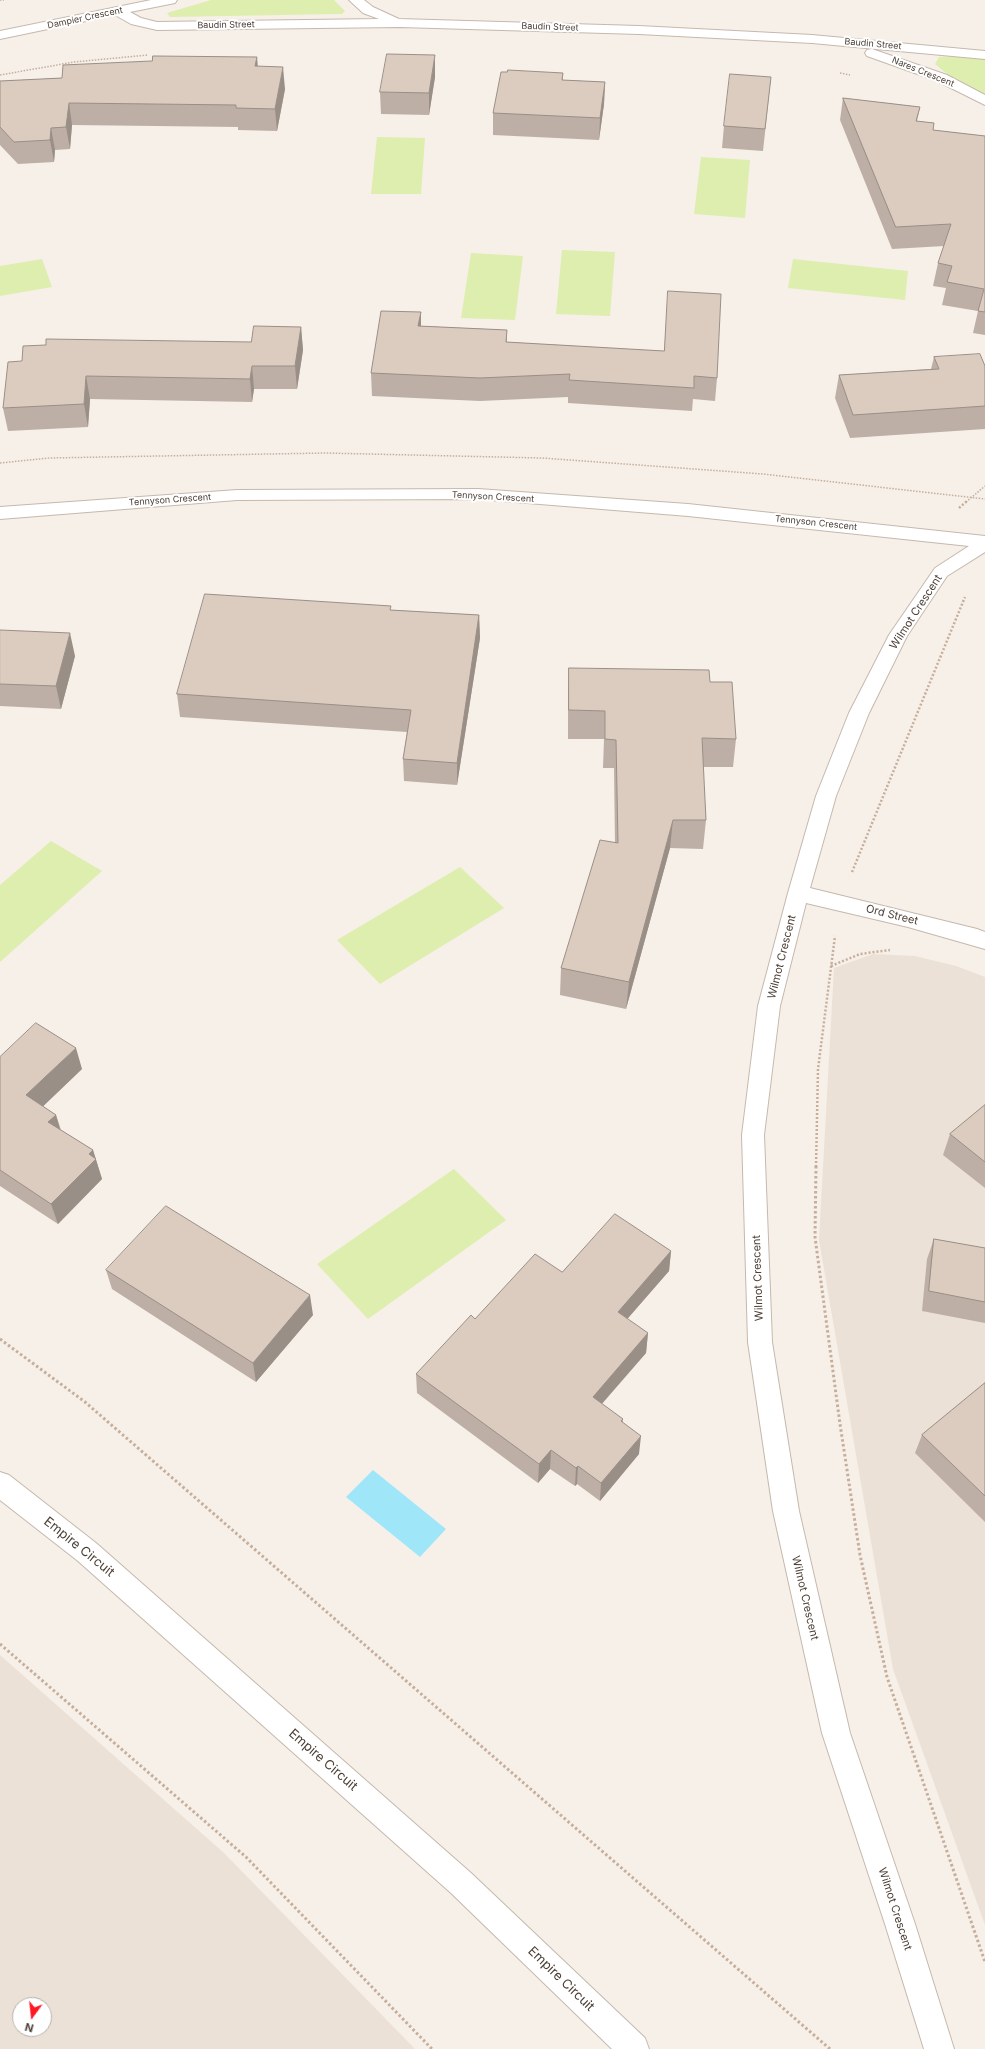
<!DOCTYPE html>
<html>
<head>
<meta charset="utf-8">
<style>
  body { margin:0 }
  #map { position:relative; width:985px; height:2049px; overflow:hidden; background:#f6f0e9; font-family:Inter,sans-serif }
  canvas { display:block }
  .north { position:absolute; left:12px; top:1997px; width:40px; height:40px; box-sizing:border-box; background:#fff; border:1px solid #b7b2af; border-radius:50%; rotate:195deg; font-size:11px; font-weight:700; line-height:16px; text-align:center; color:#4b3f36 }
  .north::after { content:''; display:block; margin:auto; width:14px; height:18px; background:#ff1822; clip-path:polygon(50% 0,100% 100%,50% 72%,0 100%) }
</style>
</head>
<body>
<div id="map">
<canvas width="985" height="2049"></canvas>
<div class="north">N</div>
</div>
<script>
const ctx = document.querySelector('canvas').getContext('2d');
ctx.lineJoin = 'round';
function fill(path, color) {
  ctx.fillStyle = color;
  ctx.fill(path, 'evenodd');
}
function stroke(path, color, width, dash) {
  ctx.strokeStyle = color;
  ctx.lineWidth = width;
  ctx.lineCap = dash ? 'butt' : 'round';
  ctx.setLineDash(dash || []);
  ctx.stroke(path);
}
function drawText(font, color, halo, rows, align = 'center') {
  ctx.font = font + ' Inter,sans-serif';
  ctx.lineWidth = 4;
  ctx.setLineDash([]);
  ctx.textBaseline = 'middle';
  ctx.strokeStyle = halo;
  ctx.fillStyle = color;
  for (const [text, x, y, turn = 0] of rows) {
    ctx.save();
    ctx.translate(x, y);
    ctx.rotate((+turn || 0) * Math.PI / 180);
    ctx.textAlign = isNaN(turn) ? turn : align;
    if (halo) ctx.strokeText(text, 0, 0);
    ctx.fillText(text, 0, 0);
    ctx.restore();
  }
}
const residential = new Path2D(`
  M873,954L915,956L956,966L985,977V1925L893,1669L819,1240L834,968Z
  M0,1655L224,1853L415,2049H0ZM20,2005H44V2029H20Z`);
const green = new Path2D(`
  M211,0H334L345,11L342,14H336L173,17H170L167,13Z
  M954,56L985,58V94L947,74L935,64L939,57Z
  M377,137L425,138L421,194H371Z
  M701,157L750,160L745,218L694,214Z
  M562,250L615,252L610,316L556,314Z
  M471,253L523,256L515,320L461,318Z
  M42,259L52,287L0,296V266Z
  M793,259L908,271L905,300L788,288Z
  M51,841L102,871L0,962V885Z
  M460,867L504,908L380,984L337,940Z
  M454,1169L506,1220L368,1319L317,1264Z`);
const water = new Path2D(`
  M373,1470L446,1529L420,1557L346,1497Z`);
const pathFar2 = new Path2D(`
  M0,0H4
  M840,73L850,75
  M0,75L74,62L148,55
  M0,463L49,458L325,453L542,458L763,474L985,499
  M966,502L985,486`);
const pathFar1 = new Path2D(`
  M959,508L967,501
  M852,872L965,597
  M831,966L860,954L890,950
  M816,1167L818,1069L835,936`);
const path = new Path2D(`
  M816,1166L815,1237L840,1424L860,1555L887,1677L985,1962
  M0,1339L85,1402L830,2049
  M0,1644L246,1857L432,2049`);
const minor = new Path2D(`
  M151,0H177L175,3L130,12L141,18L157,22L379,19L363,13L349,0H364L373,7L399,19L639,26L812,35L985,51V59L812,43L639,34L400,27L157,30L131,24L115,15L0,39V31Z
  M872,49L947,75L985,95V105L937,81L867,56L865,53L867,50Z
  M478,489L688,504L985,536V552L947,576L907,636L869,713L836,796L810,888L977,929L985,932V949L908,927L806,903L780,1006L764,1135L772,1342L799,1511L850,1733L915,1924L954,2049H924L885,1924L822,1733L773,1511L748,1342L742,1135L758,1006L788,893L816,796L849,713L889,635L935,568L969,546L688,516L478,499L237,500L0,519V507L237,490Z`);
const tertiary = new Path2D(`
  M0,1472L9,1475L96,1543L471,1873L645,2038L649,2049H612L451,1893L78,1561L0,1500Z`);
const wall = new Path2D(`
  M257,57V66L285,89L277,131L238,130V127L72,125L70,149L55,150L54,162L18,164L0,145V81L62,78Z
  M563,73V80L605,82L604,104L599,140L493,135V113Z
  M435,77L429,115L381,114L380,92Z
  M771,77L763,151L722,148L724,126Z
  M843,98L920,107L917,121L934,123L933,130L985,136V335L973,333L978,311L942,305L946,288L933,286L938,263L944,246L892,249L840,120Z
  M421,312V326L507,330V342L664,351L717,378L715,401L693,399L692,411L568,403V397L480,401L372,396L371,373Z
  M301,327L303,350L297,389H254L252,402L90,399L88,427L8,431L3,408L22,361L251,342Z
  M934,357L985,366V429L850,438L835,398L839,375L931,369Z
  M392,610L479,615L480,638L457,785L404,781L403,759L407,732L180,717L177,694Z
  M0,630L75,656L61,709L0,706Z
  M569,668L710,682L736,739L733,767H703L706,820L703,849L670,848L626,1009L560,995L561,968L615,843L614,768H603L604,739H568V696Z
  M0,1057L82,1069L43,1106L56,1115L61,1130L93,1150L102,1179L58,1224L0,1186Z
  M985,1105V1188L943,1155L950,1134Z
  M934,1239L985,1248V1323L922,1311L927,1259Z
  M671,1251L669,1271L627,1319L648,1333L646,1353L602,1404L623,1419V1423L639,1454L600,1501L577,1484L575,1486L550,1469L538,1483L417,1393L416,1374L475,1319L562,1272Z
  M106,1270L313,1315L256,1382L112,1289Z
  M985,1383V1522L915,1453L922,1435Z`);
const shadedWall = new Path2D(`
  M435,55V77L429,115V93Z
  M257,57L259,79L255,66Z
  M283,67L285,89L277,131L275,109Z
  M605,82L604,104L599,140L600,118Z
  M69,103L72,125L70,149L66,127Z
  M51,128L55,150L54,162L50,140Z
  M421,312V335L418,326Z
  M301,327L303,350L297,389L295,366Z
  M252,366L254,389L252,402L250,379Z
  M86,376L90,399L88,427L84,404Z
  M479,615L480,638L457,785V763Z
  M70,633L75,656L61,709L56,686Z
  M673,820L670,848L626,1009L629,982Z
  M76,1048L82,1069L33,1116L26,1095Z
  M56,1115L62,1136L48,1122Z
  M93,1150L102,1179L58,1224L51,1204L89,1154Z
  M671,1251L669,1271L616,1332L618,1312Z
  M310,1295L313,1315L256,1382L253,1363Z
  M648,1333L646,1353L591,1416L593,1397Z
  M641,1436L639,1454L600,1501L601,1483Z
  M551,1450L550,1469L538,1483L539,1464Z
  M578,1466L577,1484L575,1486L576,1468Z`);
const building = new Path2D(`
  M387,54L435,55L429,93L380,92Z
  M153,56L257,57L255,66L283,67L275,109L236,108V105L69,103L66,127L51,128L50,140L14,142L0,127V81L62,78L63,65L152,61Z
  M508,70L563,73L562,80L605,82L600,118L493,113L501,72H507Z
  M730,74L771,77L765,129L724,126Z
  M843,98L920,107L916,121L934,123L933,130L985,136V312L978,311L984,289L947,282L952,266L938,263L951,224L896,227Z
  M668,291L721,294L717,378L694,376V388L569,380L570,374L480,378L371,373L381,311L421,312L418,326L507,330L506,342L664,351Z
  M254,326L301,327L295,366H252L250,379L86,376L84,404L3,408L8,362L22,361L23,346L46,345V339L251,342Z
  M980,354L985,366V406L853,415L839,375L939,369L934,357Z
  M205,594L391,606L390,610L479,615L457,763L403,759L411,710L177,694Z
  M0,630L70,633L56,686L0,684Z
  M569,668L709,670L710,682H732L736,739L702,738L706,820H673L629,982L561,968L600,840L618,843L616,740L605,739V711L569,710Z
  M36,1023L76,1048L26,1095L56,1115L48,1122L93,1150L89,1154L96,1159L51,1204L0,1170V1057Z
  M985,1105V1162L950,1134Z
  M166,1206L310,1295L253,1363L106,1270Z
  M615,1214L671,1251L618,1312L648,1333L593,1397L623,1419L621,1421L641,1436L601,1483L578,1466L576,1468L551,1450L539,1464L416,1374L471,1315L475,1319L535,1254L562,1272Z
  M934,1239L985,1248V1302L929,1291Z
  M985,1383V1496L922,1435Z`);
const farStreetnames = [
  ["Dampier Crescent",85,18,-12],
  ["Baudin Street",226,25,-1],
  ["Baudin Street",550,27,2],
  ["Baudin Street",873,44,5],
  ["Nares Crescent",923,72,22],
  ["Tennyson Crescent",493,497,3],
  ["Tennyson Crescent",170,500,-4],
  ["Tennyson Crescent",816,523,6]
];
const streetNames = [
  ["Wilmot Crescent",916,612,-57],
  ["Ord Street",892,915,14],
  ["Wilmot Crescent",782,957,-76],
  ["Wilmot Crescent",758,1278,-92],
  ["Wilmot Crescent",805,1598,77],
  ["Wilmot Crescent",895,1909,72]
];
const nearStreetnames = [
  ["Empire Circuit",79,1547,39],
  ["Empire Circuit",323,1760,41],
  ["Empire Circuit",561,1979,44]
];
fill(residential, '#ebe1d7');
fill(green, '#deeeae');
fill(water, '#a0e6f9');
stroke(minor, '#c6b8ad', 2);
stroke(tertiary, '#c6b8ad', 2);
stroke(pathFar2, '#c7ae9a', 1.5, [1.5, 1.5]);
stroke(pathFar1, '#c7ae9a', 2.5, [2, 2]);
stroke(path, '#c7ae9a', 3, [2.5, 2.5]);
fill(minor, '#fff');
fill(tertiary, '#fff');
fill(wall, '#bdafa5');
fill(shadedWall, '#9a8f86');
fill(building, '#dcccc0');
stroke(building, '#9a8f86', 1);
drawText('9px', '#4b3f36', '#fff', farStreetnames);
drawText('11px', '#4b3f36', '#fff', streetNames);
drawText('13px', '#4b3f36', '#fff', nearStreetnames);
</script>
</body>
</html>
